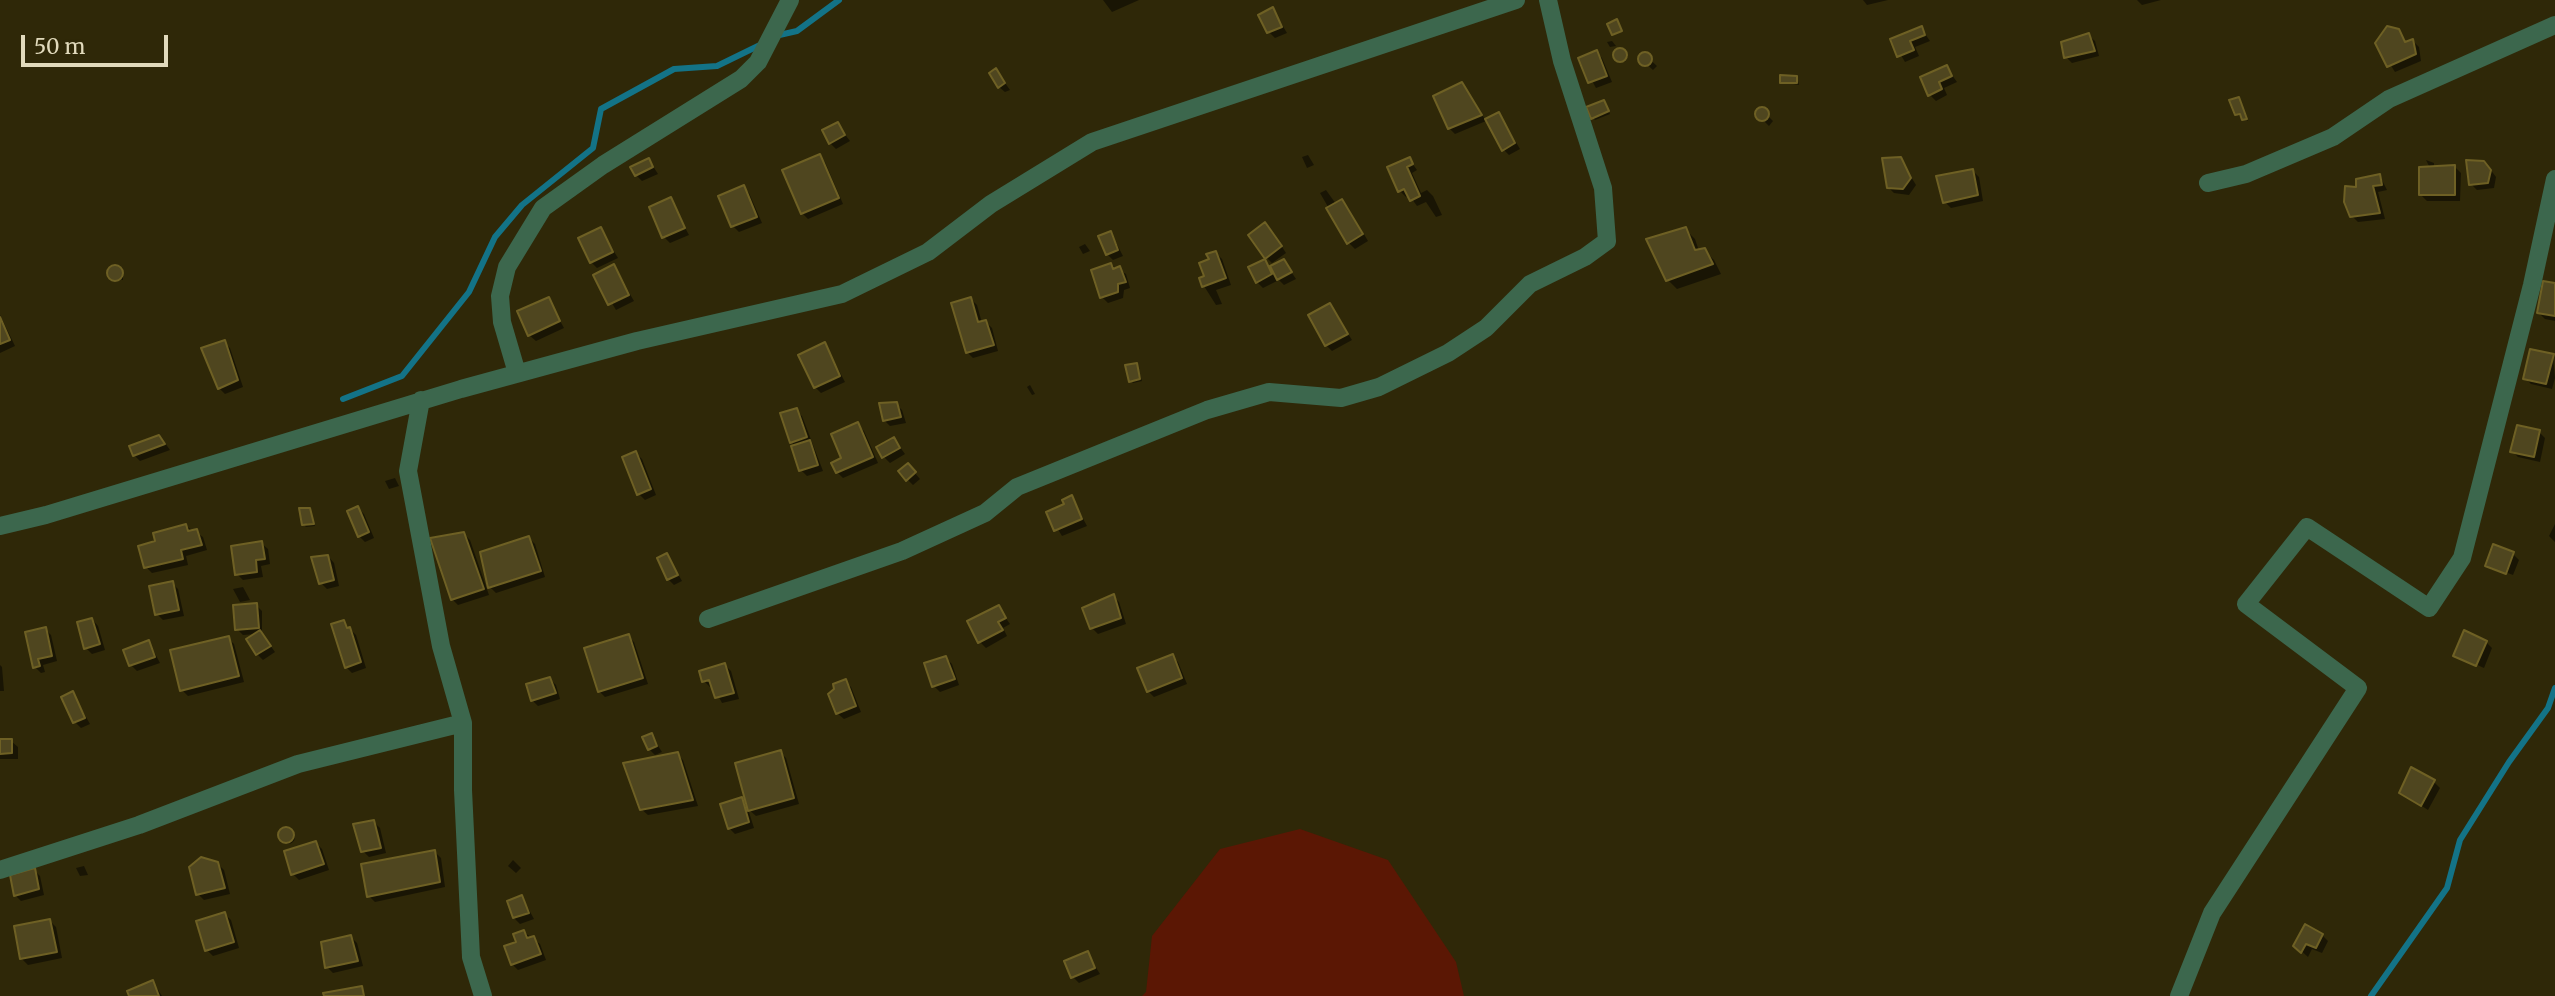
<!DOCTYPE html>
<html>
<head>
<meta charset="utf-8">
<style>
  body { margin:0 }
  #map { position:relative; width:2555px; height:996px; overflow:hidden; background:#2f2808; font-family:Merriweather,serif }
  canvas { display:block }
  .scale { position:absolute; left:21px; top:35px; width:147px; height:32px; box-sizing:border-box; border:4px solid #e1dabc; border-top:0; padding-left:9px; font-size:21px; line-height:24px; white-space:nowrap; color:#e1dabc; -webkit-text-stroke:5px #2f2808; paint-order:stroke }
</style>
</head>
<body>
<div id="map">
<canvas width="2555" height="996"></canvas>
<div class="scale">50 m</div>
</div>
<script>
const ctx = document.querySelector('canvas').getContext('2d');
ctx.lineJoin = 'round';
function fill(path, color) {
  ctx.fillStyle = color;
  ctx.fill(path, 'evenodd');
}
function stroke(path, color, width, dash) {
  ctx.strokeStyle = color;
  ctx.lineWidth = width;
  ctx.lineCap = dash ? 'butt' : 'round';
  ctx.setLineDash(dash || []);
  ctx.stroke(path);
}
const green = new Path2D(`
  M1300,829L1388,860L1456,962L1464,996H1142L1146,992L1152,936L1220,849Z`);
const shadow = new Path2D(`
  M1103,0H1139L1112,12Z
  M1863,0H1888L1867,5Z
  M2137,0H2161L2142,5Z
  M1273,10L1287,33L1275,38L1269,32Z
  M1921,28L1930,41L1915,47L1919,56L1905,62L1892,40Z
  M2398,30L2407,43L2413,41L2419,47L2421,61L2395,72L2377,43Z
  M2088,35L2095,41L2099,56L2072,63L2066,57Z
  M1612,41L1616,46L1610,47L1607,42Z
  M1618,51L1628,56L1625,62L1616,57Z
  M1596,52L1602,58L1612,82L1596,88L1580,59Z
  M1645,55L1657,66L1653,70L1641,59Z
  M1946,67L1957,82L1944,88L1947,95L1936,101L1930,95Z
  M996,70L1010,90L1005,92L999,87Z
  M1797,77L1799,85L1782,82Z
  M1462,84L1486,121L1455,134L1449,128Z
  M2239,99L2241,101L2248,121L2236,114Z
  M1604,102L1610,114L1595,120L1593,118Z
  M1762,110L1773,121L1769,126L1758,115Z
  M1499,114L1520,149L1509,155L1503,149Z
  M837,124L850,141L836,149L830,143Z
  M1308,155L1314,165L1307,168L1302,157Z
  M819,156L825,162L843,204L808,219L802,213Z
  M1409,159L1417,170L1412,173L1421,193L1427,190L1433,196L1442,215L1436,217L1426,202L1417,206L1409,195L1406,197L1400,191Z
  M1900,159L1916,185L1909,195L1894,193L1888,187Z
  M649,160L658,174L642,181L636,175Z
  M2426,160L2434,163V168L2455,167L2461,173L2460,201H2427L2421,195L2430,168Z
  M2490,169L2496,177L2494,188L2477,190L2471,184Z
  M1973,171L1979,177L1983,201L1951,208L1945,202Z
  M2380,176L2387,190L2378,192L2385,219L2358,222L2352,216L2358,189Z
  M743,187L749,193L762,223L739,232L733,226Z
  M1326,190L1336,204L1342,201L1348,207L1368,241L1355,249L1349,243L1320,193Z
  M670,200L689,235L670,243L664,237Z
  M600,229L618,258L597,268L591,262Z
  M1685,229L1695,239L1699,251L1704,250L1714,260L1721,274L1677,289L1668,280Z
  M1271,230L1286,253L1272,263L1266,257Z
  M1111,233L1123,256L1113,260L1107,254Z
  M1085,244L1090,251L1083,254L1079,247Z
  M1216,253L1222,259L1231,285L1216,290L1222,304L1216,305L1204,286Z
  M1264,261L1269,266L1267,269L1284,261L1296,279L1284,285L1279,280L1263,288L1257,282Z
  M1111,265L1126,274L1130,288L1124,290L1123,298L1108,303L1102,297Z
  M114,267L123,272V280L111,278L109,272Z
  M614,267L634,301L616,310L596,276Z
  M2555,285V321L2545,319L2539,313Z
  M548,299L564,328L536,341L529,335Z
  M971,299L977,305L982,323L986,322L992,328L998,351L973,358L967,352Z
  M1330,305L1352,340L1332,351L1326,345Z
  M0,315L15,346L0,353Z
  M224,342L230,348L243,387L225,394L219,388Z
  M825,344L845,382L821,393L815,387Z
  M2553,356L2555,378L2552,389L2531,384L2525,378Z
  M1136,364L1142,381L1133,383L1131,381Z
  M1030,385L1035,394L1032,395L1027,387Z
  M896,404L902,410L906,423L890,426L884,420Z
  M796,410L802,416L823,471L807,476L801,470L796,446L791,442Z
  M858,425L864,431L878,463L843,478L837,472Z
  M2539,432L2545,438L2540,462L2518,457L2512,451Z
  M894,439L905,454L890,463L884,457Z
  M165,443L170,450L140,461L134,455Z
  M636,453L642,459L656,495L645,500L639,494Z
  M908,465L920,479L913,485L907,479Z
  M395,478L399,486L389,489L385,481Z
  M1072,498L1087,526L1062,536L1048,513L1066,505Z
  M358,508L364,514L374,538L365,542L359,536Z
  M309,510L315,526L306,527L304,525Z
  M2555,524V542L2549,536Z
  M186,526L203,537L207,550L186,556L188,565L152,573L146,567L158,542Z
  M464,534L470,540L489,595L458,605L452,599Z
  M529,538L535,544L545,577L496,593L490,587Z
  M261,543L268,549L270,564L261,566L263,577L243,580L237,574Z
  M2513,554L2519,560L2513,575L2492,567V570L2487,565Z
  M667,555L682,581L674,585L668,579Z
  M328,556L334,563L339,586L327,589L321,583Z
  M172,583L178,589L184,616L163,620L157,614Z
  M243,587L250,600L240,602L233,589Z
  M1113,596L1119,602L1126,624L1098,634L1092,628Z
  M256,605L262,611V634L275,652L263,660L257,654V634L243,635L237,629Z
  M998,607L1010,624L1003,628L1007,636L986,648L980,642Z
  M92,619L98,626L105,650L92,654L86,648Z
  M343,622L356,635L366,668L352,673L346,667Z
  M45,629L51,635L57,661L43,665L45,672L41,673L35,667Z
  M628,636L634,642L648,684L605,697L599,691Z
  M228,638L234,644L244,682L188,696L182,690Z
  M149,642L160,663L137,671L131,665Z
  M2486,642L2492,648L2484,668L2455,655Z
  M1172,656L1178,662L1187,684L1154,697L1148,691Z
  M946,658L952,664L959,685L940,692L934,686Z
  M0,665L2,667L4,691H0Z
  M725,665L731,671L739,699L722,703L713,686L710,687L704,681Z
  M550,679L556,685L560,699L538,706L532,700Z
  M845,681L851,687L861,712L844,719L837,713Z
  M73,694L90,724L81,728L75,722Z
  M651,735L662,752L655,755L649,749Z
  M0,741H11L18,747V759H0Z
  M780,752L786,758L799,804L756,816L748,809L754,828L735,834L729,828L741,799L749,807Z
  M677,754L683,760L698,806L648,815L641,809Z
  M2434,782L2440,788L2428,810L2402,793Z
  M374,822L380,828L386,853L369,857L363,851Z
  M281 837a7 7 0 1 1 14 0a7 7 0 1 1-14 0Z
  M316,843L322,849L329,870L299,880L293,874Z
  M435,852L441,858L445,887L375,902L369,896Z
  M513,860L521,868L516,873L508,866Z
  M217,863L224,870L230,894L204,900L198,894Z
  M84,866L88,875L80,876L76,868Z
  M34,870L40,876L44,895L21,901L15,895Z
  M522,897L534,919L520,924L514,918Z
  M225,914L231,920L239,948L213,956L207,950Z
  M50,921L56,927L62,958L28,965L22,959Z
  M524,932L540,944L546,960L518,970L512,964Z
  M2322,935L2328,941L2322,953L2312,949L2308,957L2296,946Z
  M351,937L357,943L363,966L333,973L327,967Z
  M1087,953L1100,974L1079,983L1073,977Z
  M153,982L162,996H131Z`);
const stream = new Path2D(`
  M775,36L797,31L839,0
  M343,399L402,376L469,292L495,237L522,205L593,148L601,109L674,69L717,66L760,45
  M2371,996L2447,888L2460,840L2509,762L2548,708L2555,688`);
const building = new Path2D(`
  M1273,7L1282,27L1267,33L1258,15Z
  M1617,19L1622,31L1612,35L1607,24Z
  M1922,26L1925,35L1910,41L1914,50L1897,57L1890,39Z
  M2387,26L2399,29L2405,42L2413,39L2416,54L2387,67L2375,43Z
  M2089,33L2095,51L2064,58L2061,42Z
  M1613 55a7 7 0 1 1 14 0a7 7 0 1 1-14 0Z
  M1597,50L1607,76L1588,83L1578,58Z
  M1638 59a7 7 0 1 1 14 0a7 7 0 1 1-14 0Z
  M1947,65L1952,76L1939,82L1942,89L1928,96L1920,77Z
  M996,68L1005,83L998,88L989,73Z
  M1780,75L1797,76V83H1780Z
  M1462,82L1482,115L1448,129L1433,96Z
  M2239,97L2247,119L2242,120L2240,114L2235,115L2229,100Z
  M1604,100L1609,111L1591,119L1586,107Z
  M1755 114a7 7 0 1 1 14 0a7 7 0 1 1-14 0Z
  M1499,112L1515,143L1502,151L1485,119Z
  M838,122L845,135L829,144L822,130Z
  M820,154L839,198L801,214L782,170Z
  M1410,157L1413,164L1407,167L1420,196L1410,201L1404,189L1398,192L1387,167Z
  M1901,157L1911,178L1903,189L1887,188L1882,158Z
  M649,158L653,167L635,176L630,167Z
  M2466,160L2484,161L2491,170L2488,183L2469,185Z
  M2455,165V195H2419V167Z
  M1973,169L1978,195L1943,203L1936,176Z
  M2380,174L2382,185L2373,186L2380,213L2350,217L2344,202L2345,186L2356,187V179Z
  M744,185L757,217L731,227L718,196Z
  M671,197L685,228L662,238L649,207Z
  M1342,199L1363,234L1347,244L1326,208Z
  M1265,222L1282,246L1265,259L1248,235Z
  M601,227L613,252L590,263L578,238Z
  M1686,227L1695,250L1705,248L1713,264L1666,281L1646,239Z
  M1111,231L1118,250L1106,255L1098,236Z
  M1216,251L1226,278L1202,287L1199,278L1204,276L1199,263L1209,259L1206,254Z
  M1265,259L1272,274L1256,283L1248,267Z
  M1284,259L1292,272L1277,280L1270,266Z
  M1111,263L1113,269L1120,266L1126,282L1118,284V292L1100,298L1091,270Z
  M614,264L629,295L608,305L593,275Z
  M107 273a8 8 0 1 1 16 0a8 8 0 1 1-16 0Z
  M2543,281L2555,283V316L2537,313Z
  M549,297L560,321L528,336L517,311Z
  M971,297L978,322L986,320L994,345L966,353L951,303Z
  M1330,303L1348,334L1325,346L1308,315Z
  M0,317L10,340L0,344Z
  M225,340L238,380L218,389L201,348Z
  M825,342L840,376L814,388L798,355Z
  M2530,349L2554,354L2546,384L2523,379Z
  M1137,363L1140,379L1129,382L1125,365Z
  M897,402L901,417L883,421L879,403Z
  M797,408L807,437L790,443L780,413Z
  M858,422L873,457L836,473L831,463L841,458L831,434Z
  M2517,425L2540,430L2534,457L2510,452Z
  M159,435L165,444L133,456L129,446Z
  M894,437L900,448L882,458L876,447Z
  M810,440L818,465L799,471L791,446Z
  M636,451L651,489L637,495L622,457Z
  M908,463L916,472L906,481L898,471Z
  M1072,495L1082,519L1054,531L1046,512L1064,504L1062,500Z
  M358,506L369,532L358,537L347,511Z
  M299,508H310L314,524L302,525Z
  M186,524L188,531L197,529L202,545L181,550L183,559L144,568L138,546L155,541L153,533Z
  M464,532L484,589L451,600L430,538Z
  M529,536L541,571L488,588L480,552Z
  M262,541L265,559L256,560L257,572L235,575L231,546Z
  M2493,544L2514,552L2506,574L2485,566Z
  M667,553L678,575L667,580L657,558Z
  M328,555L334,580L319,584L311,557Z
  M173,581L179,610L155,615L149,586Z
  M1114,594L1121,618L1090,629L1082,608Z
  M257,603L259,628L235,630L233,605Z
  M999,605L1006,618L998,622L1003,630L978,643L967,621Z
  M92,618L100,644L84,649L77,622Z
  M344,620L347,628L350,627L361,662L345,668L331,624Z
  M46,627L52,656L38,659L40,666L33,668L25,632Z
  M260,630L271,646L256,655L246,639Z
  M2464,630L2487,641L2476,666L2453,656Z
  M629,634L643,678L598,692L584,648Z
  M229,636L239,676L180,691L170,650Z
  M149,640L155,657L129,666L123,650Z
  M1173,654L1182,678L1147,692L1137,668Z
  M946,656L955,679L932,687L924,663Z
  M725,663L734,693L715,698L709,680L702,682L699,671Z
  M550,677L556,693L531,701L526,684Z
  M846,679L856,706L836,714L828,694L834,689L833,684Z
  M73,691L85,718L73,723L61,697Z
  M652,733L657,746L648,750L642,737Z
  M0,739H12V753L0,754Z
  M781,750L794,798L748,811L735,763Z
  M678,752L693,800L640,810L623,763Z
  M2411,767L2435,780L2421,806L2399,793Z
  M742,797L749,822L728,829L720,804Z
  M374,820L381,848L361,852L353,824Z
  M278 835a8 8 0 1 1 16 0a8 8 0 1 1-16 0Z
  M316,841L324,864L291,875L284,851Z
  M435,850L440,882L367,897L361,864Z
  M201,857L218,862L225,888L196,895L189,867Z
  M35,868L39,889L14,896L10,875Z
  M522,895L529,913L513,918L507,901Z
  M225,912L234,942L205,951L196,921Z
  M50,919L57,952L20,959L14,926Z
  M2305,924L2323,934L2316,948L2306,944L2301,953L2293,946Z
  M524,930L527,938L534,936L541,954L511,965L504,946L516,942L513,934Z
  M351,935L358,961L325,968L321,942Z
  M1088,951L1095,968L1071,978L1064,961Z
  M153,980L159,996H129L127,991Z
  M362,986L364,996H324L323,993Z`);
const minor = new Path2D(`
  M2208,183L2246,174L2333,137L2389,99L2555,25
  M517,373L502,322L500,296L507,267L543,208L603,165L741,79L758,62L790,0
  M421,400L408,471L441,646L463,723V790L471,957L483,996
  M0,526L46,515L461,389L637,341L842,294L928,252L991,204L1092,142L1516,0
  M708,619L902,551L985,513L1017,487L1207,410L1269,392L1341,398L1379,387L1448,353L1486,328L1530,284L1585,257L1607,241L1603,188L1562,61L1548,0
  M0,870L139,825L298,764L463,723
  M2179,996L2212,913L2358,688L2246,604L2307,527L2429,608L2462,558L2532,285L2555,179`);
fill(green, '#5b1704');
fill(shadow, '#0007');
stroke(stream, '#137387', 6);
fill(building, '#4f461f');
stroke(building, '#6e6024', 2);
stroke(minor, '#3c674d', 18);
</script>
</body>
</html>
